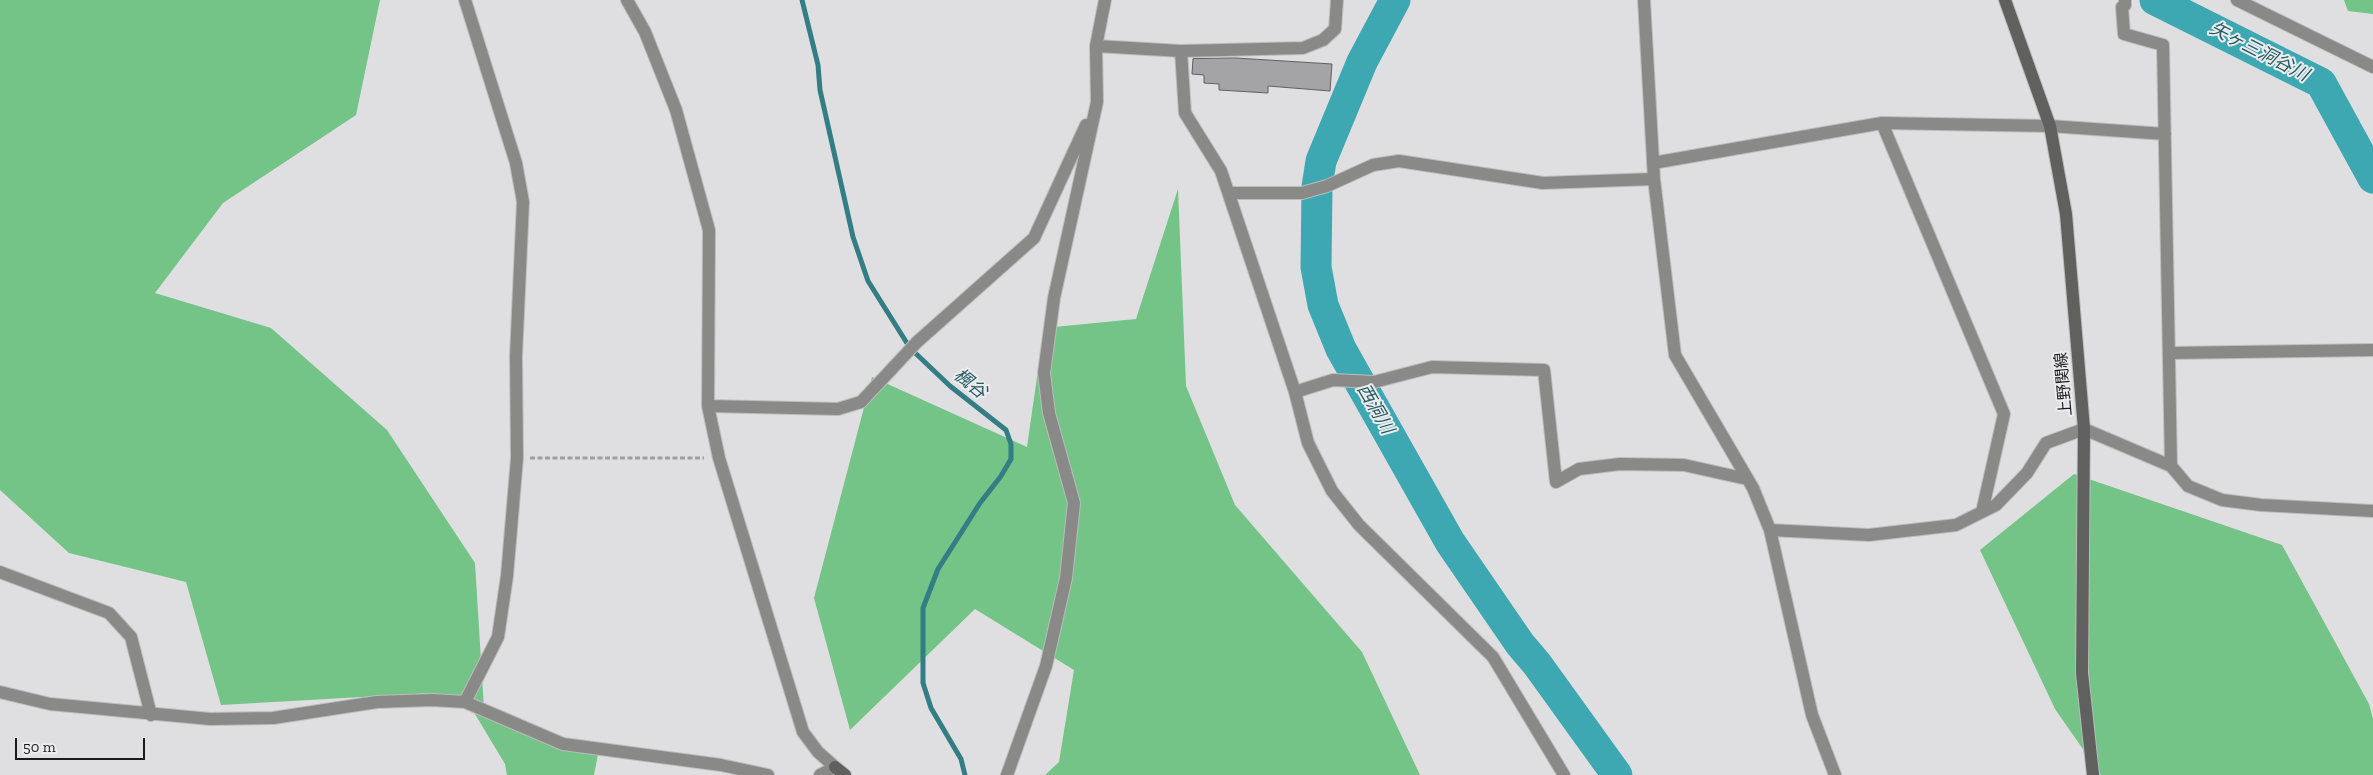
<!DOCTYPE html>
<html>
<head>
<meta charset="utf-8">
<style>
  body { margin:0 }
  #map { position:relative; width:2373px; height:775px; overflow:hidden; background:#dfdfe1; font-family:"Zilla Slab",serif }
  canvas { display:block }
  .scale { position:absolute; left:15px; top:738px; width:130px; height:22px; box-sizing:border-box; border:2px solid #1a1a1a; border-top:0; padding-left:6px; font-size:15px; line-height:18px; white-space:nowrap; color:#1a1a1a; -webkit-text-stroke:4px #ececee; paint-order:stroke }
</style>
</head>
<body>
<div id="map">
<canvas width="2373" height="775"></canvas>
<div class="scale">50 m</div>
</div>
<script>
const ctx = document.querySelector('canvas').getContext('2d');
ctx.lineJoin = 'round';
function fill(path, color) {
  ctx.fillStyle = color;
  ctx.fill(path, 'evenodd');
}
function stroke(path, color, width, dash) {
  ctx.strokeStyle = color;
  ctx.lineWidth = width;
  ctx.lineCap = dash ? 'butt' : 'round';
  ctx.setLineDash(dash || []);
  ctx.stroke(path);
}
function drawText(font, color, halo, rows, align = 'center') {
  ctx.font = font + ' "Zilla Slab","Noto Sans JP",serif';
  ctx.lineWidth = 4;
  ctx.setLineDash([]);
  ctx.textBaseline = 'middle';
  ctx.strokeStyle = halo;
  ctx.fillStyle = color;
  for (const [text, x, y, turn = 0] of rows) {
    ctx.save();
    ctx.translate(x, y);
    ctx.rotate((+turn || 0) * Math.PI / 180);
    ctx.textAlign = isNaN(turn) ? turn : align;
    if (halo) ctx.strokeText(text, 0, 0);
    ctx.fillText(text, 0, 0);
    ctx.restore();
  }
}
const green = new Path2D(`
  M0,0H380L356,115L223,203L155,293L271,328L387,430L475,563L484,709L432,693L221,705L186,582L69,553L0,490Z
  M2344,0H2373V14L2348,11Z
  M1178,189L1186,386L1235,505L1362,652L1420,775H1045L1059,762L1074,670L975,609L850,730L814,598L872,377L1027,447L1044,328L1136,319Z
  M2074,474L2282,545L2369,704L2373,719V775H2101L2055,709L1980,550Z
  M472,709L563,738L600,744L594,775H507L505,764Z`);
const stream = new Path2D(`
  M802,0L818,65L820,90L853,237L868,281L910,348L950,386L1006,430L1011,444V459L1001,476L980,503L938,569L923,608V683L931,708L961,759L965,775`);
const river = new Path2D(`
  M1395,0L1362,62L1321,161L1317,187L1316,267L1323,305L1341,349L1450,542L1520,644L1537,664L1617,775
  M2155,0L2321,83L2373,178`);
const building = new Path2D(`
  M1236,58L1332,64L1330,91L1268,86V93L1219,90V84L1204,83V75L1192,74L1193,59Z`);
const path = new Path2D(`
  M530,458H704`);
const street = new Path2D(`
  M465,0L516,163L523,202L516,356L517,458L507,576L498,637L465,702
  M627,0L645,32L676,110L709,230L708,406L719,458L803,732L818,752L835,767L820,775
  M1644,0L1654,179L1675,355L1753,488L1770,530L1812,715L1835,775
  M2125,0V5L2122,7L2124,34L2163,45L2171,466
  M2237,0L2373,67
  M1096,46L1181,51L1303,48L1323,40L1335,29L1337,0
  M1181,51L1185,113L1221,171L1295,392L1308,443L1332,491L1359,525L1493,657L1564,775
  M1882,123L2004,414L1982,512
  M1653,163L1882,123L2050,126L2165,134
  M1229,193H1302L1327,186L1373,165L1399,161L1543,183L1654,179
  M2170,353L2373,350
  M1295,392L1333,380L1374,382L1432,367L1544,370L1556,482L1579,469L1620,464L1684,465L1747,479
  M708,406L838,409L861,402L917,342L1034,238L1086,125
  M1770,530L1869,535L1956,525L1996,505L2027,473L2046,443L2084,429L2171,466L2188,486L2222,500L2261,505L2373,511
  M0,572L109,613L131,637L151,715
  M0,692L50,704L210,719L273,718L377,702L432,700L465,702L563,744L721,765L768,775
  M1007,775L1046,666L1066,578L1074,503L1049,413L1044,373L1054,298L1097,102L1096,46L1105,0`);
const secondary = new Path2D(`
  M2005,0L2050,126L2066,214L2084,429L2082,673L2093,775
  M835,767L845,775`);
const streetNames = [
  ["上野関線",2064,384,-95]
];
const waterNames = [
  ["矢ヶ三洞谷川",2259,52,27],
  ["楓谷",970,384,39],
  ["西洞川",1375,409,60]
];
fill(green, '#74c387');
stroke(stream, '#337d84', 5);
stroke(river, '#3ea8b2', 31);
fill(building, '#a4a4a6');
stroke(building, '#5f5e60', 1);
stroke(street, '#bcbcbd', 14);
stroke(secondary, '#bcbcbd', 14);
stroke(path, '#9f9fa0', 3, [5, 2.5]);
stroke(street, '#898988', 12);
stroke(secondary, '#60605f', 12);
drawText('16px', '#1a1a1a', '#ececee', streetNames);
drawText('italic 18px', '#215c61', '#ececee', waterNames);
</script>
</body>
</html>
